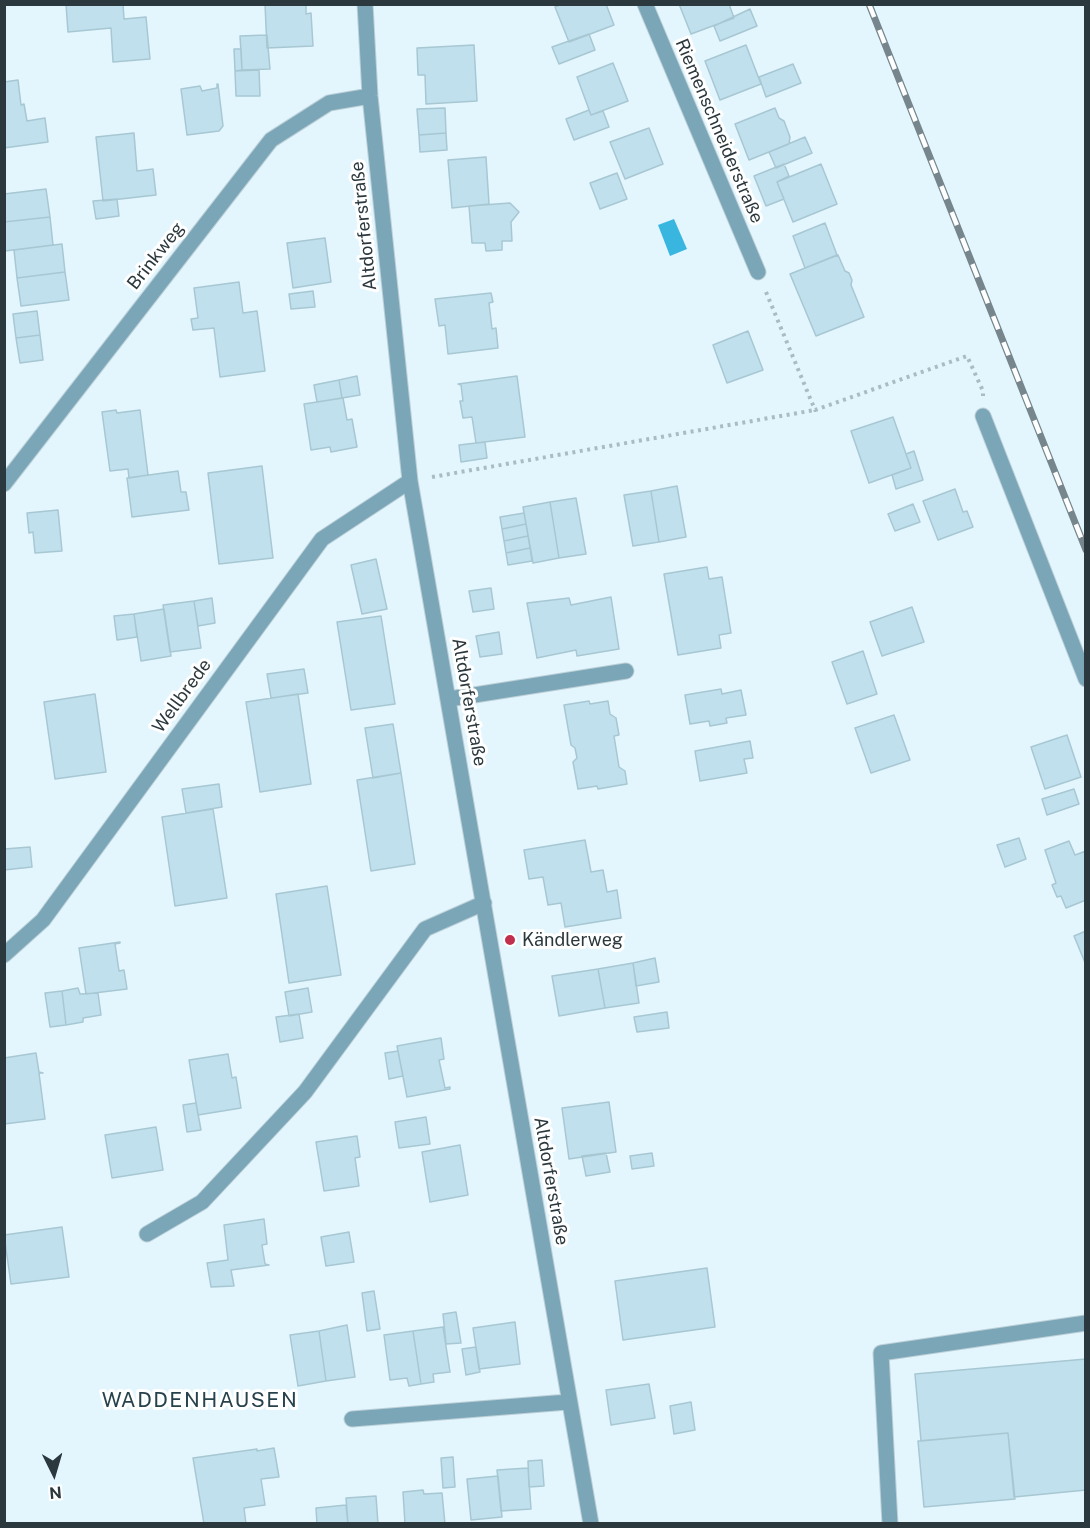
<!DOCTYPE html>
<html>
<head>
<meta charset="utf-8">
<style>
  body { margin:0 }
  #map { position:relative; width:1090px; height:1528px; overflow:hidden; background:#e3f6fe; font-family:"Public Sans",sans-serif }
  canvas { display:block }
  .frame { position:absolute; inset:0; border:6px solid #2b383d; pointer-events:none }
  .north { position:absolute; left:24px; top:1444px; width:60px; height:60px; -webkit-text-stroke:4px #fff; paint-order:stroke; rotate:175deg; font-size:16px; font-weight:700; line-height:24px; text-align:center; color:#2b383d }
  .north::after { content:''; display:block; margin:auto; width:21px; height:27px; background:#2b383d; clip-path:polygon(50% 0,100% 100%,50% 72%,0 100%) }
</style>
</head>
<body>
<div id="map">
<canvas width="1090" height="1528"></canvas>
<div class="frame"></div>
<div class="north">N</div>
</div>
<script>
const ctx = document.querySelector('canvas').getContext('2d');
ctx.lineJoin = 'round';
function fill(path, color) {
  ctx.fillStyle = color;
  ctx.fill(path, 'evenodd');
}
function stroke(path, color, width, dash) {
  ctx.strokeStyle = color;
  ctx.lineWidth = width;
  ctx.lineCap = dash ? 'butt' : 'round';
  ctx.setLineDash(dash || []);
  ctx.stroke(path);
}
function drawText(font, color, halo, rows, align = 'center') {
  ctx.font = font + ' "Public Sans",sans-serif';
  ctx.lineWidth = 6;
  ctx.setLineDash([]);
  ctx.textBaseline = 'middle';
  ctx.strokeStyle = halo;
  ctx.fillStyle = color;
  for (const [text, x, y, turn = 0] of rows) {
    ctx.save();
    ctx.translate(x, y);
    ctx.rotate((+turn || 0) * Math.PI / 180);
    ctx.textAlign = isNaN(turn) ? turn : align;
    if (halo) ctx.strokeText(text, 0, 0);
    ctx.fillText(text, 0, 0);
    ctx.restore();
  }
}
const water = new Path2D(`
  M674,219L687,249L670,256L658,225Z`);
const building = new Path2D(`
  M66,4H123L124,19L146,17L150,59L113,62L111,28L68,32Z
  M265,4H306V14L311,13L313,46L267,48Z
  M562,4H606L614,25L569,42L555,7Z
  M679,4H729L734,18L691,34Z
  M750,9L757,26L720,41L714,26Z
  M589,34L595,50L559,64L552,47Z
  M267,35L270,69L242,70L240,36Z
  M474,45L477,101L426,104L425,75H418L417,48Z
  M746,45L761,84L720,100L705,61Z
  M234,49H241L242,70L235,71Z
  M613,63L628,101L591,115L577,77Z
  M793,64L801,83L766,97L759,77Z
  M259,70L260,96H236L235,71Z
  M18,80L21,105L24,104L27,121L45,118L48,142L4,148V82Z
  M217,84H218L223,126L219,131L187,135L181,89L200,86L202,91L217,88Z
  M445,108L446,133L419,135L417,109Z
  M775,108L779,118L784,121L790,137L789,144L749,160L735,124Z
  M589,110L591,115L603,111L609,127L574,140L566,119Z
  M649,128L663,164L625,179L610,142Z
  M134,133L137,171L153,169L156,195L103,201L96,137Z
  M446,133L447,150L420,152L419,135Z
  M805,137L812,153L776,168L769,152Z
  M486,157L489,204L452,208L448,160Z
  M784,164L789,176L777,182L784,199L766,206L754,176Z
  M821,164L837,204L793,222L777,182Z
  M617,173L627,199L600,209L590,183Z
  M46,189L50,217L4,222V194Z
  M117,199L119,216L96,219L93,201Z
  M510,203L519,212L511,222L512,241H502V250L486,251L485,243H472L469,206Z
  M50,217L53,245L5,251L4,222Z
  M825,223L837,255L805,268L793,236Z
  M325,238L331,282L293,288L287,243Z
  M62,244L65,272L17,278L14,250Z
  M838,255L845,271L849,273L852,280L851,285L864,317L816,336L790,274Z
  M65,272L69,300L21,306L17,278Z
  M239,282L243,313L257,311L265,371L220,377L214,328L193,330L191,319L198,318L194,288Z
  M313,291L315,307L291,309L289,294Z
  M491,293L493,302L489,303L492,329L496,328L498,348L448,354L445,325L439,326L435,299Z
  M37,311L40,335L16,338L13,314Z
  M748,331L763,370L727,383L713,345Z
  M40,335L43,360L20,363L16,338Z
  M357,376L360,395L342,398L339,380Z
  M517,376L525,437L476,443L472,417L463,418L460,401H463L461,385L458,384Z
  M339,380L342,398L317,402L314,385Z
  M343,398L347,420L352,419L357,447L331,452L330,447L311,450L304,404Z
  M116,410L117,413L140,410L148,475L129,478L128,469L110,471L102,412Z
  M893,417L911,468L869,483L851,431Z
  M485,442L487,458L461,462L459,445Z
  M914,451L923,480L896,489L892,475L911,468L906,454Z
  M262,466L273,558L219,564L208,473Z
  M178,471L181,492H186L189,510L132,517L127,478Z
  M677,486L686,537L659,542L651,491Z
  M955,489L963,512L967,511L973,527L938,540L923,501Z
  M651,491L659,542L633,546L624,495Z
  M576,498L586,554L559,558L550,502Z
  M550,502L559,558L533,563L523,507Z
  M913,504L920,522L895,531L888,514Z
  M58,510L62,551L35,553L33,532L29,533L27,513Z
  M524,513L526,524L502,529L500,517Z
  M526,524L528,536L504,541L502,529Z
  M528,536L530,548L506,553L504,541Z
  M530,548L532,561L508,565L506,553Z
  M376,559L387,609L362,614L351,565Z
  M707,567L709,579L722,577L731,633L719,635L721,648L678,655L664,574Z
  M491,588L494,609L473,612L469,591Z
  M611,597L619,649L577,656L576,650L537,658L527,603L569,598L571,605Z
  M212,598L215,623L198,626L194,601Z
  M194,601L201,648L170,652L163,605Z
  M912,607L924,642L882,656L870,622Z
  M164,609L171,656L141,661L134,614Z
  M134,614L137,637L117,640L114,616Z
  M381,616L395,704L351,710L337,622Z
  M499,632L502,654L480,657L476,636Z
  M863,651L877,694L847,704L832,662Z
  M304,669L308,693L271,698L267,674Z
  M721,689L722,694L741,690L746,715L726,718L727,723L710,726L709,721L690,724L685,695Z
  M95,694L106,772L55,779L44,702Z
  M298,694L311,784L260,792L246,702Z
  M589,701L590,704L608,701L610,714L616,718L619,735L614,736L619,767L625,771L627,784L598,789L597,786L578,789L573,762L577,758L575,748L571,745L564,705Z
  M894,715L910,760L871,773L855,728Z
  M393,724L401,773L373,778L365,728Z
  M1067,735L1081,777L1045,789L1031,747Z
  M750,741L753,758L744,759L747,773L700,781L695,751Z
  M401,773L415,864L371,871L357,780Z
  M219,784L222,807L186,813L182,789Z
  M1074,789L1079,804L1047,815L1042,799Z
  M213,809L227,898L175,906L162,817Z
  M1019,838L1026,859L1005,867L997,845Z
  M585,840L591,872L603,870L607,892L617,890L621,918L565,927L561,903L548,905L543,877L529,879L524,850Z
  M1069,841L1075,855L1086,851V900L1066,908L1061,896L1057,897L1052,885L1056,883L1045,850Z
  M30,847L32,867L4,870V849Z
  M327,886L341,975L289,983L276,894Z
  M1086,931V965L1074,936Z
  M120,942V943L115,944L119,971L124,970L127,989L86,994L79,948Z
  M655,958L659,982L636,986L633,963Z
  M633,963L639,1003L605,1008L598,969Z
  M598,969L605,1008L559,1016L552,976Z
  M78,988L80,994L98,993L101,1015L83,1018V1022L66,1025L62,991Z
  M308,988L312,1012L289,1016L285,992Z
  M62,991L66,1025L50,1027L45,993Z
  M667,1012L669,1028L637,1032L634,1017Z
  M299,1014L303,1038L280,1042L276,1017Z
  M441,1038L444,1059L439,1060L445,1088L450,1087V1089L407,1097L397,1046Z
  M398,1051L403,1076L389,1079L385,1053Z
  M36,1053L39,1072L43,1073H39L45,1119L4,1124V1058Z
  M228,1054L232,1078L236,1077L241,1108L198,1115L189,1060Z
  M609,1102L616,1152L569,1159L562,1108Z
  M196,1103L201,1130L187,1132L183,1105Z
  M426,1117L430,1144L399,1148L395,1122Z
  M156,1127L163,1170L112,1178L105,1135Z
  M357,1136L360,1157L355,1158L359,1186L324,1191L316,1142Z
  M460,1145L468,1195L430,1202L422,1152Z
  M606,1153L610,1172L586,1176L582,1156Z
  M652,1153L654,1166L632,1169L630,1156Z
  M264,1219L267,1244L262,1245L265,1264L269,1265L231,1270L234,1286L211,1287L207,1263L228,1260L224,1225Z
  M62,1227L69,1277L11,1284L4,1235Z
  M349,1232L354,1262L326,1266L321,1237Z
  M707,1268L715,1327L623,1340L615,1281Z
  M374,1291L380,1329L367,1331L362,1293Z
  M456,1312L461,1343L446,1344L443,1314Z
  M515,1322L520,1364L479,1369L473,1328Z
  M347,1325L355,1377L326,1381L319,1331Z
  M443,1327L450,1372L433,1374L434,1382L421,1384L413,1331Z
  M319,1331L326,1381L298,1386L290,1335Z
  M413,1331L421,1384L409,1386L407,1378L390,1380L384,1335Z
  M476,1347L480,1372L466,1375L462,1349Z
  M1086,1359V1490L1014,1497L1008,1433L921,1441L915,1374Z
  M649,1384L655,1418L611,1425L606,1390Z
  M691,1402L695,1430L674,1434L670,1406Z
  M1008,1433L1015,1499L924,1507L918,1441Z
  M274,1448L279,1477L261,1479L265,1505L244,1508L246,1524H204L193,1458L257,1449V1451Z
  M453,1457L455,1487L443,1488L441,1458Z
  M542,1460L544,1486L529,1487L528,1461Z
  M528,1468L531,1509L501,1511L497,1470Z
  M498,1476L502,1517L471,1520L467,1479Z
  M423,1490L424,1494L442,1493L445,1524H405L403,1492Z
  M376,1496L378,1524H348L346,1498Z
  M346,1505L348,1524H317L316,1508Z`);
const path = new Path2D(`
  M766,292L815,410L967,356L983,391V396
  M432,477L815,410`);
const minor = new Path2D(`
  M365,4L370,96L410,481L591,1524
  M645,4L758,272
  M983,416L1086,679
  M4,484L271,140L329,103L370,96
  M449,699L626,671
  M4,955L43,920L322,539L410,481
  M147,1234L202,1202L305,1092L425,929L484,903
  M352,1419L568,1402
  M890,1524L881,1353L1086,1323`);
const rail = new Path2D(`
  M869,4L1086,550`);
const markers = [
  [510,940,6,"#c02f4d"]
];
const streetNames = [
  ["Riemenschneiderstraße",719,131,67],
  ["Altdorferstraße",364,226,-96],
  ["Brinkweg",156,256,-52],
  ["Wellbrede",182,696,-54],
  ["Altdorferstraße",469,702,80],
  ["Altdorferstraße",551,1181,80]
];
const poiNames = [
  ["Kändlerweg",522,940]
];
const quarterNames = [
  ["WADDENHAUSEN",200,1401]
];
fill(water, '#39b6df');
fill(building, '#c0e0ed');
stroke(building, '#a7c7d3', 1.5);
stroke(minor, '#bed0d7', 17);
stroke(path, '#aabcc3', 4, [3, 4.5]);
stroke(minor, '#7aa6b8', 15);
stroke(rail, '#76868c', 7);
stroke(rail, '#fff', 4.5, [14]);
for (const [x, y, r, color] of markers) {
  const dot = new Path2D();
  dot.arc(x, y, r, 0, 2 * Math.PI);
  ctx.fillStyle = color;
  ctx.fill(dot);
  stroke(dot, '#fff', 2);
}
drawText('18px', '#2b383d', '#fff', streetNames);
drawText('18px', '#2b383d', '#fff', poiNames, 'left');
ctx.letterSpacing = '1.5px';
drawText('21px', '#27424d', '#fff', quarterNames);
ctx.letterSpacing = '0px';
</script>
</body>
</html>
